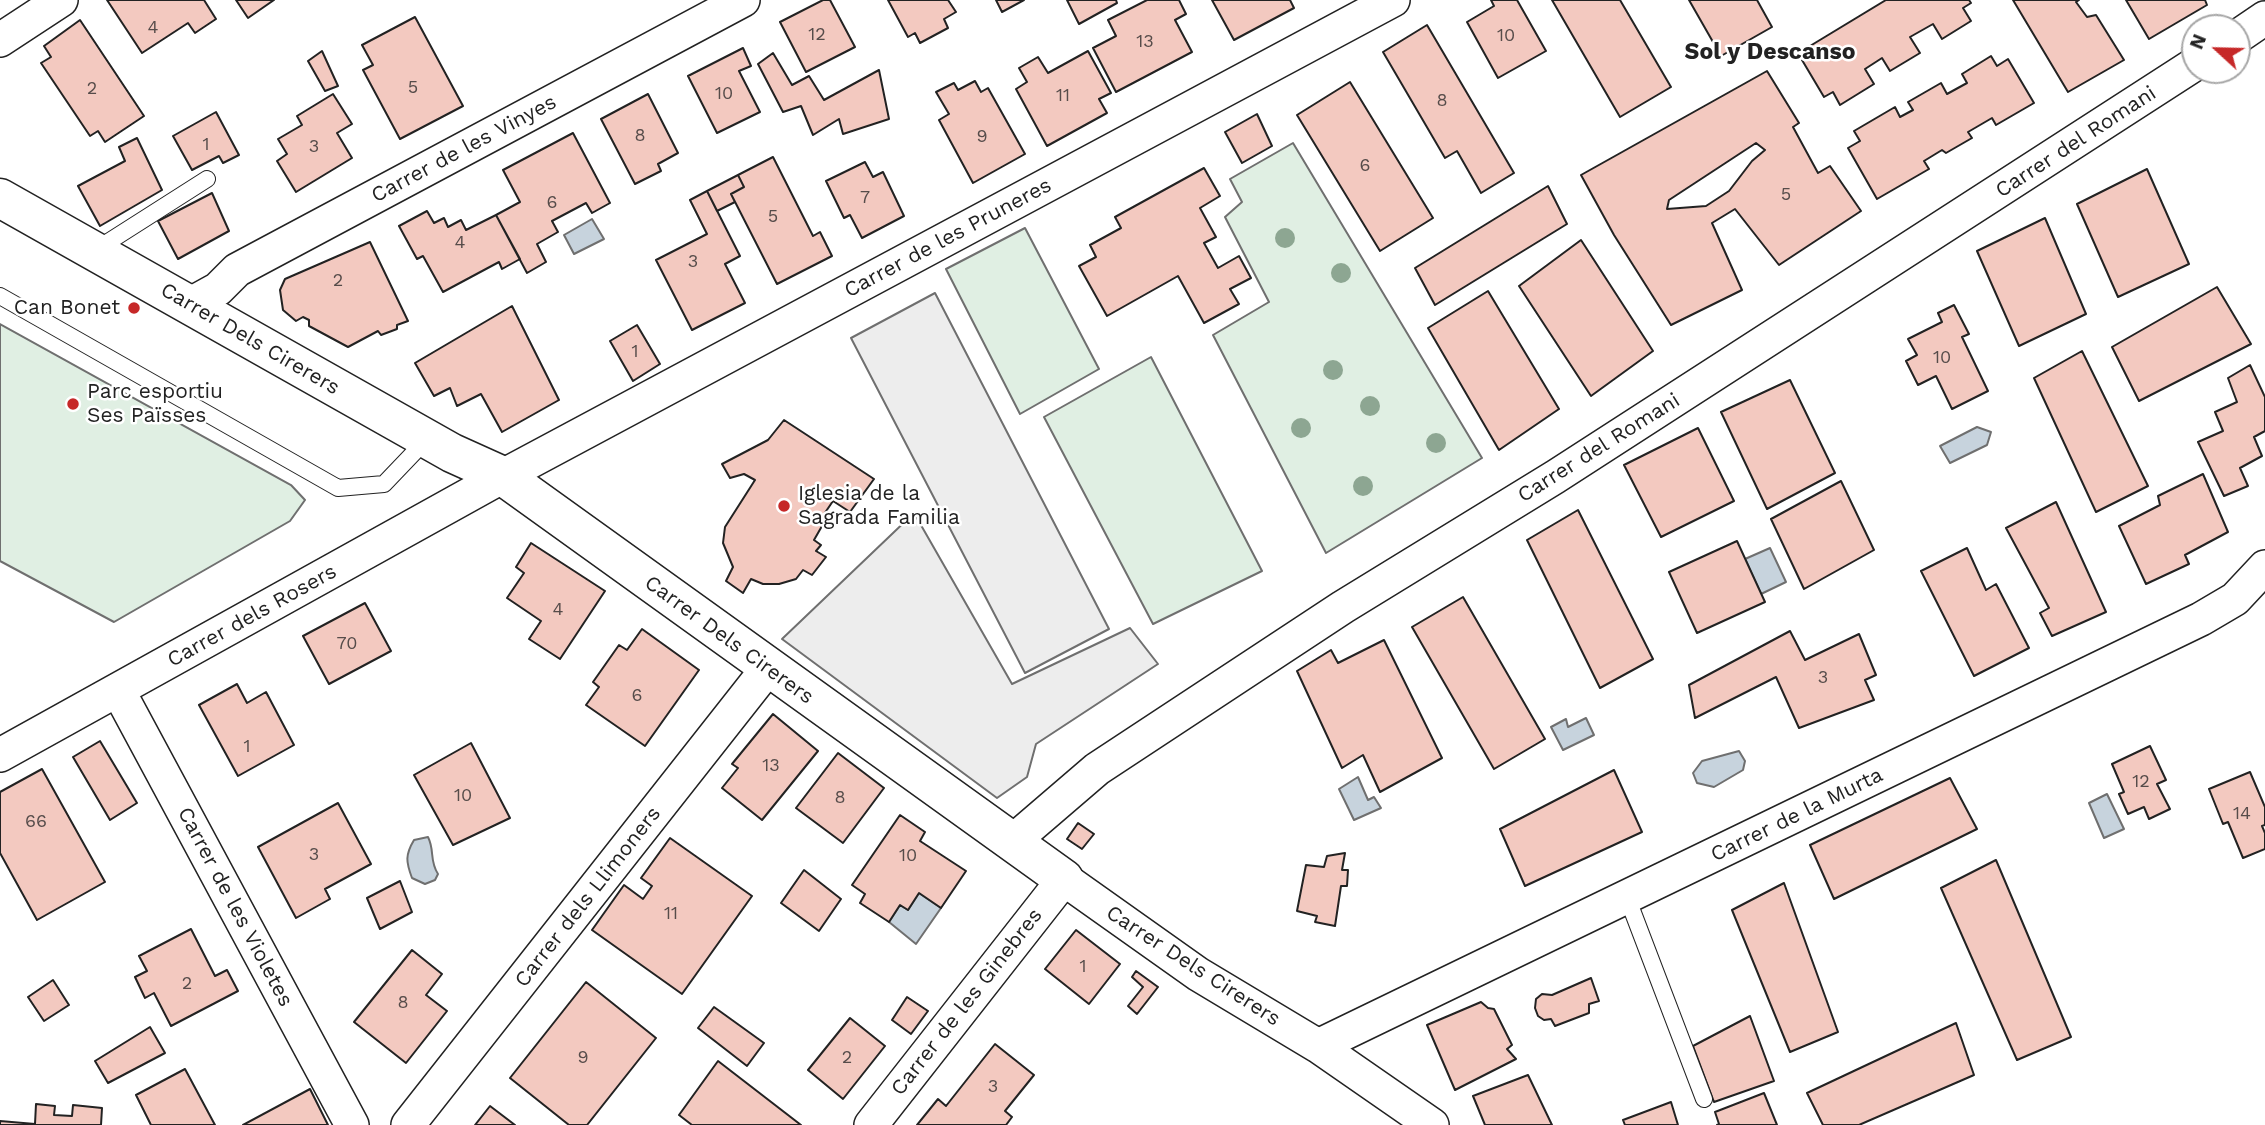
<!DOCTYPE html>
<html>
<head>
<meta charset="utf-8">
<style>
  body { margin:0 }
  #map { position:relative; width:2265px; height:1125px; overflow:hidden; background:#fff; font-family:"Work Sans",sans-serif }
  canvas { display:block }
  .north { position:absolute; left:2181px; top:14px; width:70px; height:70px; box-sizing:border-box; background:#fff; border:2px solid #a7a7a7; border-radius:50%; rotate:292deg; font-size:19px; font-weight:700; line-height:28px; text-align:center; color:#222 }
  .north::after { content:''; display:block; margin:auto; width:24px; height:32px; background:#c62828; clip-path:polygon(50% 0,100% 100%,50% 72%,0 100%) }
</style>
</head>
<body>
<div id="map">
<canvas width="2265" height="1125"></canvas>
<div class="north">N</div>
</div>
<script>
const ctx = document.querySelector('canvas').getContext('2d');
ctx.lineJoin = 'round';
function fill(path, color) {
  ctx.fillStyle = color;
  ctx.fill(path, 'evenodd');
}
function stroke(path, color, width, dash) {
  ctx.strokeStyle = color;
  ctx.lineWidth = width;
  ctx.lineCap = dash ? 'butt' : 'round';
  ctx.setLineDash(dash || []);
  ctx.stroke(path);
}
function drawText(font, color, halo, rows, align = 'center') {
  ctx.font = font + ' "Work Sans",sans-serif';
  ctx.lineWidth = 5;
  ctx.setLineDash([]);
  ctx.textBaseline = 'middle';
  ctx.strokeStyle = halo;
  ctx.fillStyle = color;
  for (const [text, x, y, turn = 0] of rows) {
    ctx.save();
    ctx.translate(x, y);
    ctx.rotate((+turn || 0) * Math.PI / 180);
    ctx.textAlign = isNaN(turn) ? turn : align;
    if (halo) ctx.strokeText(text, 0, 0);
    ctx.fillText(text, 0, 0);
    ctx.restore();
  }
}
const green = new Path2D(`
  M1293,143L1482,458L1326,553L1213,335L1269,302L1225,217L1242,202L1230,179Z
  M1025,228L1099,369L1020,414L946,269Z
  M0,324L291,485L305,500L290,521L114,622L0,561Z
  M1151,357L1262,571L1153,624L1044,417Z`);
const parking = new Path2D(`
  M935,293L1109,629L1025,673L851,338Z
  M914,513L1012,684L1130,628L1158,664L1036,744L1027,777L997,798L782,639Z`);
const water = new Path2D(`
  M592,219L604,239L574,254L564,235Z
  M1977,427L1991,432L1987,445L1950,463L1940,446Z
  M1770,548L1786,582L1761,594L1745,559Z
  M1586,718L1594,735L1563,750L1551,727L1566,719L1568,727Z
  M1739,751L1745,761L1743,770L1714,787L1697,783L1693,773L1702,761Z
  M1358,777L1368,800L1374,797L1381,808L1354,820L1339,789Z
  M2107,794L2124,829L2104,838L2089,803Z
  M428,837C435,851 429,860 438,874L435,880L425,884L412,878C406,862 405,855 414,840Z
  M919,893L941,908L916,944L889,922L900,905L908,910Z`);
const building = new Path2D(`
  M107,0H204L216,19L195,33L188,23L142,53Z
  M236,0H274L248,18Z
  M823,0H830L855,47L806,72L780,22Z
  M888,0H948L956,12L944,19L948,28L920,43L915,33L908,37Z
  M996,0H1024L1002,12Z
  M1067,0H1116L1117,3L1079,24Z
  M1147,0H1179L1186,14L1175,20L1192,52L1116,92L1093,48L1116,36L1108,20Z
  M1212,0H1290L1294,8L1234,40Z
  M1491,0H1517L1546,51L1498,78L1467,22L1494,6Z
  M1552,0H1620L1671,87L1620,117Z
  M1689,0H1757L1772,27L1721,56Z
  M1886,0H1969L1971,3L1963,8L1971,21L1942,39L1933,24L1910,37L1920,53L1890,71L1882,58L1865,69L1874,84L1840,105L1833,92L1824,97L1802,60L1810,46Z
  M2013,0H2079L2076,2L2087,17L2096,15L2124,60L2068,92Z
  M2126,0H2205L2207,5L2149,39Z
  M415,17L463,106L400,139L363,70L373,65L362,45Z
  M80,20L144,116L105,142L98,131L90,136L41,63L51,57L44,46Z
  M1427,25L1514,173L1481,193L1457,151L1445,158L1383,52Z
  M743,48L751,66L739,71L760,112L717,133L688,76Z
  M322,51L338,86L325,91L308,61Z
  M1088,51L1111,93L1099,99L1107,113L1047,146L1016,89L1027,82L1019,68L1038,57L1048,73Z
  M773,53L792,85L809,76L824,100L879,70L889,119L843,134L839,119L813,135L801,106L783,112L758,64Z
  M1991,56L1997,66L2008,59L2034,103L1996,125L1992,118L1968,132L1972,138L1946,153L1942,150L1924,161L1929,169L1877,199L1848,148L1860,141L1854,131L1895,107L1900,117L1913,110L1908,102L1941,83L1947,94L1967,83L1962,74Z
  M1767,71L1799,123L1793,127L1818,173L1830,166L1861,211L1779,265L1735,209L1712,223L1742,290L1671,325L1614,235L1581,175ZM1756,143L1765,150L1752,161L1729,191L1706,206L1667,209L1669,200Z
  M975,81L981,92L988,88L1025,154L973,183L939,120L949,114L936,92L954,83L958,90Z
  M1350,82L1433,218L1380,251L1297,115Z
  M333,94L352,124L337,133L352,158L296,192L277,161L287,154L278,139L302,125L297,116Z
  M648,94L678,153L658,164L661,171L635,184L601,119Z
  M216,112L239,155L223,163L219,156L192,170L173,136Z
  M1257,114L1272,146L1242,163L1225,132Z
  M573,133L610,203L592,213L586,203L552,221L558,232L537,244L546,262L527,273L496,215L520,202L503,170Z
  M137,138L162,190L100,226L78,186L125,161L119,147Z
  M773,157L813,236L820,232L832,256L777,284L731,194L744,187L738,175Z
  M865,162L873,177L883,172L904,216L862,238L850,215L844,218L826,181Z
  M1204,168L1220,196L1200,208L1216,237L1204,243L1218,268L1239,256L1251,278L1230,289L1239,304L1204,323L1178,276L1107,316L1079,266L1096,257L1090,245L1121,228L1115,217Z
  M2147,169L2189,264L2118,297L2077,204Z
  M738,175L744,187L731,194L735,202L717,211L707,191Z
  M1548,186L1567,224L1435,305L1415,268Z
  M707,191L740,256L725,264L745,303L692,330L656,260L707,234L690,200Z
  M212,193L229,231L178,259L158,221Z
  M427,211L434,223L444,218L448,227L461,220L466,230L496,215L520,259L502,269L499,262L443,292L423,256L417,259L399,226Z
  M2045,218L2086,314L2019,346L1977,251Z
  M1581,240L1653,351L1591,396L1519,286Z
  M370,242L408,321L397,325V329L381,335L378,331L348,347L309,326V320L303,317L296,321L283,310L280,290L285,279Z
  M2217,287L2251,344L2139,401L2112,347Z
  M1488,291L1559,409L1499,450L1428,328Z
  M1954,305L1969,334L1962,337L1988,391L1952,409L1936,376L1918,385L1906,361L1917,355L1908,339L1942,322L1938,313Z
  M512,306L559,400L502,432L481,394L457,406L450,388L434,396L415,363Z
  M637,325L660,364L633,381L610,341Z
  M2082,351L2148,486L2096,512L2034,378Z
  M2250,365L2265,397V431L2254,437L2262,456L2240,468L2248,486L2224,496L2198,442L2223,431L2215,412L2237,402L2228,378Z
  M1790,380L1835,473L1767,509L1721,412Z
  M784,420L874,479L850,512L833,501L818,523L822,526L814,540L821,545L816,551L826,557L812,575L803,570L796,579L779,584H763L751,579L743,593L726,581L733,567L723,543L725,527L755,480L744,474L730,478L722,464L768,440Z
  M1698,428L1734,501L1661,537L1624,465Z
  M2203,474L2228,532L2185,555L2189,564L2146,584L2119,526L2160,505L2158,496Z
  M1841,481L1874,550L1804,589L1771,519Z
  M2056,502L2106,612L2052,636L2040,613L2049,608L2006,528Z
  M1578,510L1653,659L1600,688L1527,540Z
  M1737,541L1765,602L1697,633L1669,572Z
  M531,543L605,591L560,659L529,639L541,621L507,598L524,573L516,567Z
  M1967,548L1986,590L1996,584L2029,648L1974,676L1921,571Z
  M1463,597L1545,739L1494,769L1412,627Z
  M365,603L391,651L329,684L303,636Z
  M642,629L699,670L645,746L586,705L599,687L593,682L619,645L627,650Z
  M1790,631L1805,660L1859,634L1876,675L1865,680L1874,700L1799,728L1776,677L1695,718L1689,685Z
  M1384,640L1442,758L1380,792L1363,755L1342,768L1297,671L1331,650L1338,663Z
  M237,684L247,703L266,692L294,745L238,776L199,705Z
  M773,714L818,751L762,820L722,788L738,768L732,764Z
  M100,741L137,803L110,820L73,757Z
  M471,743L510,818L453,845L414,775Z
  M2150,746L2166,780L2157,784L2170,809L2149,819L2144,807L2128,814L2119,794L2124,792L2112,764Z
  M838,753L884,788L843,843L796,808Z
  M42,769L105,882L37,920L0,853V792Z
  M1614,770L1642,832L1525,886L1500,829Z
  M2250,772L2265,807V825L2262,826L2265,833V849L2243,858L2228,822L2223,824L2209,789Z
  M1950,778L1977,829L1834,899L1810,845Z
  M338,803L371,864L325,889L330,899L296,918L258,847Z
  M900,815L925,832L920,841L966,871L941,908L919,893L908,910L900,905L889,922L860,903L865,894L852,885Z
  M1078,823L1094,834L1082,849L1067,839Z
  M670,838L752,896L682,994L592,930L624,885L643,899L652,886L641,878Z
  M1345,853L1342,870H1348L1347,886H1341L1335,926L1315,922L1317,916L1297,911L1306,865L1324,867L1327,856Z
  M1996,860L2071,1037L2017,1060L1941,888Z
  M804,870L841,899L819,931L781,903Z
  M400,881L412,912L380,929L367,898Z
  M1784,883L1838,1032L1790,1052L1732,910Z
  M191,929L215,976L227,970L238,991L171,1026L154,993L145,998L135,977L147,971L139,956Z
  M1076,930L1120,964L1089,1004L1045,969Z
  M412,950L442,974L426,995L447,1011L406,1063L354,1022Z
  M1136,971L1158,987L1137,1014L1128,1006L1143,987L1132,977Z
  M1591,978L1599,1001L1589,1004V1013L1555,1026L1551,1019L1544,1020L1538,1016L1535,1008L1536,999L1542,994L1552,995Z
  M53,980L69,1005L44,1021L28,997Z
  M586,982L656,1038L587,1125H569L510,1078Z
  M907,997L928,1011L911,1034L892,1020Z
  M1481,1002L1488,1008L1494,1009L1512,1045L1507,1049L1516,1059L1455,1090L1427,1025Z
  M714,1007L764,1043L747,1066L698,1028Z
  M1750,1016L1774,1081L1714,1102L1693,1046Z
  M850,1018L885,1046L843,1099L808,1070Z
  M1956,1023L1974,1075L1859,1125H1823L1807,1093Z
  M150,1027L165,1053L108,1083L95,1061Z
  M995,1044L1034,1075L1005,1111L1012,1117L1006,1125H917L938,1099L946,1106Z
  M718,1061L801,1125H692L679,1115Z
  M185,1069L215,1125H151L136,1095Z
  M1528,1075L1552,1125H1485L1473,1096Z
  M310,1089L328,1125H243Z
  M1764,1093L1777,1125H1717L1719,1124L1715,1112Z
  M1671,1102L1678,1125H1625L1623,1120Z
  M36,1104L55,1106L54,1115L72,1116L73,1105L102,1108L101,1125H0V1121L35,1124Z
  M490,1106L515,1125H475Z`);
const service = new Path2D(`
  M94,251L207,179
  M0,296L338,488L384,484L427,439
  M1627,897L1704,1099`);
const minor = new Path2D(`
  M2237,37L2265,18
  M0,40L61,0
  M189,305L218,289L237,270L743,0
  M118,690L352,1125
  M0,755L503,476L1393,0
  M1012,842L1097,769L1343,607L1555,477L2195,64
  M1318,1046L2201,619L2235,599L2265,567
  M408,1125L768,668
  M871,1125L1064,879L1198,974L1318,1046L1432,1125`);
const tertiary = new Path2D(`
  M0,198L452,453L503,476L1064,879`);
const trees = [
  [1285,238],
  [1341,273],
  [1333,370],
  [1370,406],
  [1301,428],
  [1436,443],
  [1363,486]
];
const markers = [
  [134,308,7,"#c62828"],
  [73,404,7,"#c62828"],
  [784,506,7,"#c62828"]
];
const numberNames = [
  ["4",153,28],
  ["12",817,35],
  ["10",1506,36],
  ["13",1145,42],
  ["5",413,88],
  ["2",92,89],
  ["10",724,94],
  ["11",1063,96],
  ["8",1442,101],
  ["8",640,136],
  ["9",982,137],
  ["1",206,145],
  ["3",314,147],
  ["6",1365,166],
  ["5",1786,195],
  ["7",865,198],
  ["6",552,203],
  ["5",773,217],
  ["4",460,243],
  ["3",693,262],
  ["2",338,281],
  ["1",635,352],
  ["10",1942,358],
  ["4",558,610],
  ["70",347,644],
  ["3",1823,678],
  ["6",637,696],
  ["1",247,747],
  ["13",771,766],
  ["12",2141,782],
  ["10",463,796],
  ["8",840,798],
  ["14",2242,814],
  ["66",36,822],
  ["3",314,855],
  ["10",908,856],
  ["11",671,914],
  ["1",1083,967],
  ["2",187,984],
  ["8",403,1003],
  ["9",583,1058],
  ["2",847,1058],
  ["3",993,1087]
];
const streetNames = [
  ["Carrer del Romani",2076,142,-33],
  ["Carrer de les Vinyes",464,149,-28],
  ["Carrer de les Pruneres",948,238,-28],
  ["Carrer Dels Cirerers",250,339,30],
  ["Carrer del Romani",1599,448,-32],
  ["Carrer dels Rosers",252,616,-29],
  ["Carrer Dels Cirerers",729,640,36],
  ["Carrer de la Murta",1797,815,-26],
  ["Carrer dels Llimoners",588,897,-52],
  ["Carrer de les Violetes",235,907,62],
  ["Carrer Dels Cirerers",1193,966,33],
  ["Carrer de les Ginebres",967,1002,-52]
];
const poiNames = [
  ["Can Bonet",120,308,"right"],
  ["Parc esportiu",87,392],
  ["Ses Païsses",87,416],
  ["Iglesia de la",798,494],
  ["Sagrada Familia",798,518]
];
const neighbourhoodNames = [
  ["Sol y Descanso",1770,52]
];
fill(green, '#e0efe3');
stroke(green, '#6f6f6f', 2);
fill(parking, '#ededed');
stroke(parking, '#6f6f6f', 2);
fill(water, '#c7d3dd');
stroke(water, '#6f6f6f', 2);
fill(building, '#f3c9c0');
stroke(building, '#222', 2);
stroke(service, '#222', 18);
stroke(minor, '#222', 36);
stroke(tertiary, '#222', 41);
stroke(service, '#fff', 16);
stroke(minor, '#fff', 33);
stroke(tertiary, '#fff', 38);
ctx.fillStyle = '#8da692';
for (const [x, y] of trees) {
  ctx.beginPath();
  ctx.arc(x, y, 10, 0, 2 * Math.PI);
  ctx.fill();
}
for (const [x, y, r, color] of markers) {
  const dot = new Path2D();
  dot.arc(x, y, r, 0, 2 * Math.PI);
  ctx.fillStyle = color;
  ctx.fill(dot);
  stroke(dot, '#fff', 2.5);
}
drawText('18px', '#564c4a', null, numberNames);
drawText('21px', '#222', '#fff', streetNames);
drawText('21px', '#222', '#fff', poiNames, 'left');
drawText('bold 23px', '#222', '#fff', neighbourhoodNames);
</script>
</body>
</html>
